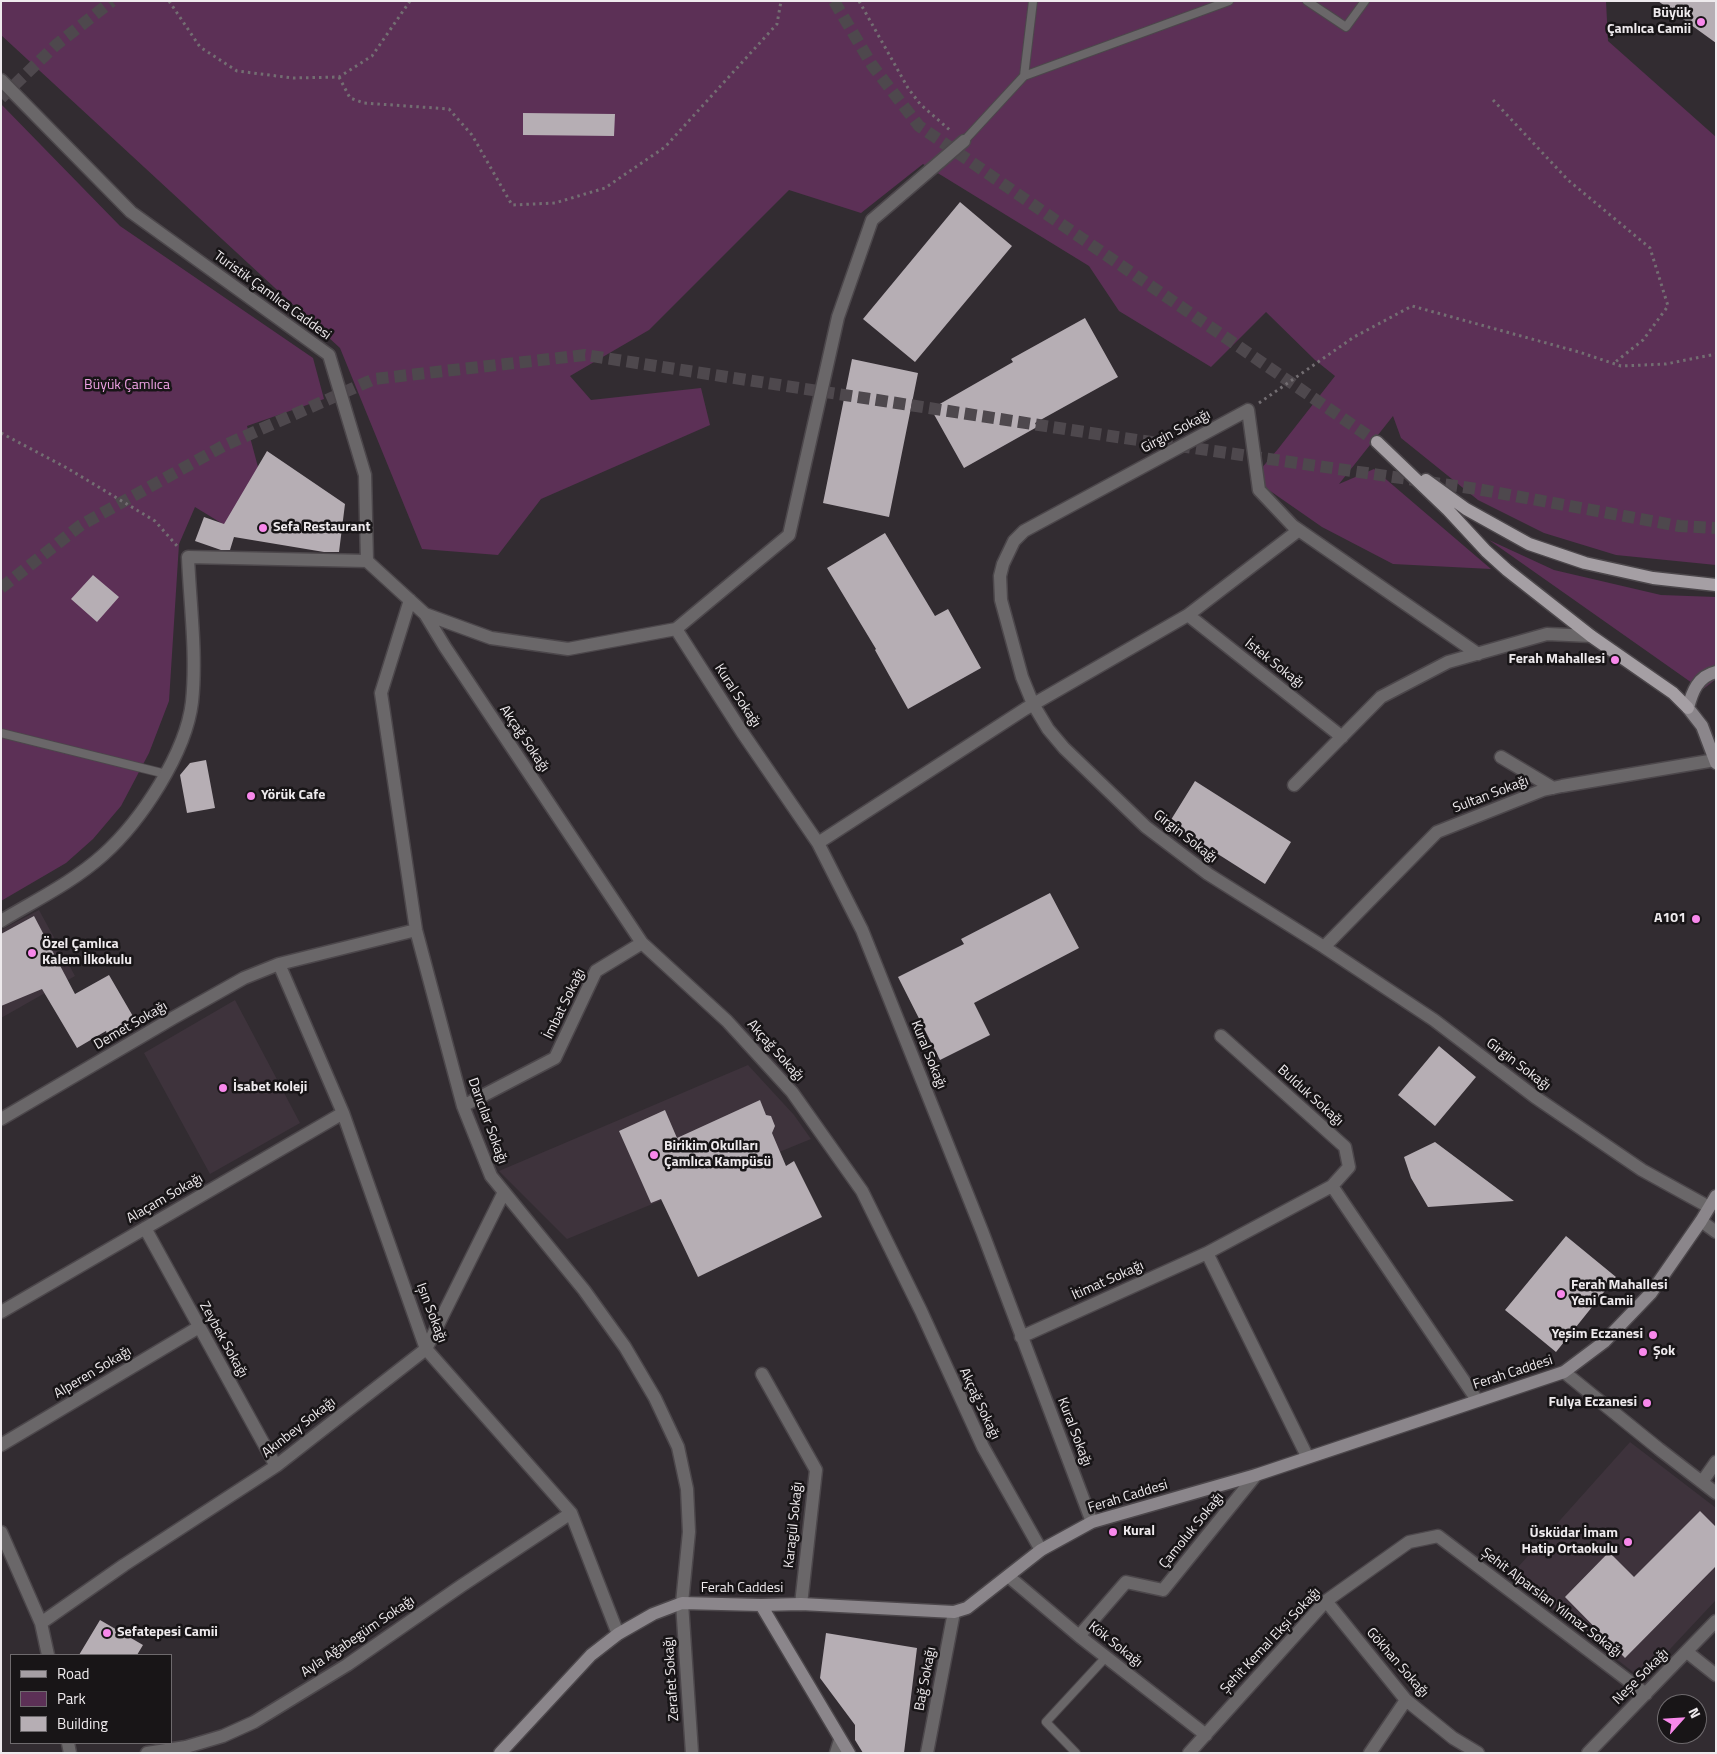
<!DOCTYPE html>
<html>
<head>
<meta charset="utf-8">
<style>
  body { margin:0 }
  #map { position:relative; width:1717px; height:1754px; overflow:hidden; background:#322c31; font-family:"Titillium Web",sans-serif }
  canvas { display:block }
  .frame { position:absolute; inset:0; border:2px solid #eeeaed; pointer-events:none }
  .legend { position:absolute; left:10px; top:1654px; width:162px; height:90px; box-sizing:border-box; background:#181517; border:1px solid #6e6a6d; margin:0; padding:6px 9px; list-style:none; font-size:15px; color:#eeeaed }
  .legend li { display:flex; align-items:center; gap:10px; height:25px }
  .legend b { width:25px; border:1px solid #6e6a6d }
  .north { position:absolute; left:1657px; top:1694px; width:50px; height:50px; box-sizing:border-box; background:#181517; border:1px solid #6e6a6d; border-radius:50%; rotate:64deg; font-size:14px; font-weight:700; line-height:20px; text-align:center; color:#eeeaed }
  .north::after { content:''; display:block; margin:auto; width:18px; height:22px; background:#f888eb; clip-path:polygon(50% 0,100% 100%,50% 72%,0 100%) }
</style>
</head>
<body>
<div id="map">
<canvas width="1717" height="1754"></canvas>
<div class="frame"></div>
<ul class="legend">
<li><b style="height:6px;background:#a59fa4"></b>Road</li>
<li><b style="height:14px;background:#5c3056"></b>Park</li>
<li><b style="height:14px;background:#b6aeb4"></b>Building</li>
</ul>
<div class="north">N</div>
</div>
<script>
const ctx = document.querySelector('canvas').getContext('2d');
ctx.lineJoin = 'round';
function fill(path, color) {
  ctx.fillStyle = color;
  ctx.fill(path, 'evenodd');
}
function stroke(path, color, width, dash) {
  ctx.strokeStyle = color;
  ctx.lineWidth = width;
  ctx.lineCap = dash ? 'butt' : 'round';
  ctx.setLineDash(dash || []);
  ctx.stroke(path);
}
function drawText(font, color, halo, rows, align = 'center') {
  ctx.font = font + ' "Titillium Web",sans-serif';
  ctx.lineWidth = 5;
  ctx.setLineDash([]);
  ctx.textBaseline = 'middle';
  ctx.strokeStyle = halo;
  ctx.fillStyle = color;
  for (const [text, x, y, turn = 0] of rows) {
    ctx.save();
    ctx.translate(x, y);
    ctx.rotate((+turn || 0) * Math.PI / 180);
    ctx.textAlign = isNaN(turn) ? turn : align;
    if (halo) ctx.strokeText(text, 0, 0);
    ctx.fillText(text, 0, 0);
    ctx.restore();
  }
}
const built = new Path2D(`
  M39,910L75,976L1,1018V930Z
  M235,1000L300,1123L210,1174L144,1053Z
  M748,1065L794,1115L811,1139L567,1239L499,1171Z
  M1630,1442L1716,1508V1600L1642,1679L1510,1576Z`);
const green = new Path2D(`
  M1,1H1606L1608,41L1716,137V565L1616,555L1544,533L1478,500L1401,438L1393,416L1339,484L1374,469L1491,569L1393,564L1322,527L1263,486L1260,470L1278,449L1335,376L1315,360L1266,312L1211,367L1119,311L1089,266L923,164L861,213L789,190L649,330L570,376L591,400L701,388L710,425L541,499L498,555L422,549L340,348L1,35Z
  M1,104L120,226L313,358L324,399L247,426L258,467L231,529L195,507L179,544L169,701L149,753L121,806L93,839L66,863L1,901Z
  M1489,540L1554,570L1661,595L1716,597V679L1702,690Z`);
const building = new Path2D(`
  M1658,1H1716V43Z
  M523,113L615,114L614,136L523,135Z
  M960,202L1012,246L915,362L863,319Z
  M1085,318L1118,377L1035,423L1037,427L964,468L931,409L1013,362L1011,359Z
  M852,359L918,373L889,517L823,503Z
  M267,451L345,504L339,552H324L234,537L230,550H221L195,541L204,517L224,524Z
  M885,533L935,616L948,609L981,668L908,709L875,650L876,649L827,568Z
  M93,575L119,597L97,622L71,599Z
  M206,760L215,808L187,813L180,775L190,763Z
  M1195,781L1291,842L1265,884L1169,823Z
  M1050,893L1079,948L974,1003L990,1035L940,1060L898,977L964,944L961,939Z
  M34,916L75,994L109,975L134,1018L107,1034L106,1031L77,1048L42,989L1,1006V934Z
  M1439,1046L1476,1077L1435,1126L1398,1095Z
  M760,1100L766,1115L771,1116L775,1126L772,1133L786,1166L794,1161L822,1217L698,1277L661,1199L651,1203L619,1131L665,1110L677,1138Z
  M1435,1142L1514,1201L1428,1207L1411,1178L1404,1157Z
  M1566,1236L1616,1277L1556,1352L1505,1310Z
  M1700,1511L1716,1527V1566L1625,1658L1565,1597L1609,1552L1634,1577Z
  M100,1620L143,1645L137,1655H79Z
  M826,1633L917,1648L904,1753H863L855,1740V1725L820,1678Z`);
const primaryTunnel = new Path2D(`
  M834,1L872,65L919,126L1377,442
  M1,98L56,45L112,1
  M1,588L81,525L223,446L374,379L585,355L1117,437L1477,489L1679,526L1716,528`);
const path = new Path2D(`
  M169,1L200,47L237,71L293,78L339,77L372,56L410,1
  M859,1L908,88L920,104L952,132
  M339,77L350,98L364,103L449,109L472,135L512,205L555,203L605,188L665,147L777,24L781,1
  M1493,100L1568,180L1650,248L1668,306L1643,340L1614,363
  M1259,403L1354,337L1412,306L1579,352L1621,366L1666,364L1716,354
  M1,433L67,468L155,521L178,547`);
const lane = new Path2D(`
  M1307,1L1346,27L1365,1
  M1024,76L1033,1
  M964,141L1024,76L1229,1
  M1,733L166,774
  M1076,1753L1046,1722L1106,1657`);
const street = new Path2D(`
  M1,80L131,212L329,355L365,475L367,561L188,557C190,605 197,654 192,702C186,753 141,821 103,855C73,882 36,900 1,921
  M367,561L425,614L491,638L568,649L676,629L789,535L838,317L872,220L964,141
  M410,600L381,693L416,930L463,1106L491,1176L584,1290L625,1347L655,1398L678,1447L687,1489L689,1532L682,1603L692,1753
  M425,614L445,647L642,943L727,1021L792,1092L862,1191L921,1311L983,1447L1041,1550
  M1188,615L1342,737
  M676,629L742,732L818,843L862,930L982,1231L1092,1522
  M1478,654L1293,526L1259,490L1248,410L1024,531L1014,541L1003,564L1000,576L1001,600L1022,677L1033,704L1048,729L1064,748L1146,827L1208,874L1324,947L1434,1020L1535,1097L1642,1170L1709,1207
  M1501,757L1553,788
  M1294,785L1381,697L1448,662L1547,634L1591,636
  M818,843L1025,709L1188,615L1299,530
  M1324,947L1437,832L1543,790L1562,786L1715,760
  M279,964L343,1113L426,1349L571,1513L618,1634
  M1221,1036L1345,1147L1349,1167L1332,1186
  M463,1106L555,1058L596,971L642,943
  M1,1119L173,1018L244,978L279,964L416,930
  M1701,1221L1716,1232
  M145,1228L276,1466
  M1,1312L343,1113
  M1021,1337L1207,1253
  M1564,1372L1659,1449L1716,1493
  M762,1374L816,1470L801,1604
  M1,1445L199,1327
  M1307,1456L1207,1253L1332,1186L1477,1400
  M1702,1482L1716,1462
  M1,1532L41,1623L48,1655
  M1008,1576L1079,1636L1206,1735
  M1326,1601L1406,1700L1453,1738L1478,1753
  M41,1623L124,1565L276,1466L426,1349L504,1192
  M1079,1636L1126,1582L1163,1590L1256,1475
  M1687,1652L1716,1675
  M68,1743L70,1753
  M147,1753L186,1747L223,1736L254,1722L347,1665L461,1586L571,1513
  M836,1753L840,1740
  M927,1753L954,1612
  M1189,1753L1326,1601L1409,1542L1438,1536L1646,1694
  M1370,1753L1406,1700
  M1588,1753L1716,1621`);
const secondary = new Path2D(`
  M1716,672C1698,676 1692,692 1688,708L1702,726L1716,763
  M761,1605L849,1753
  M500,1753L591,1655L618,1634L653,1614L682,1603L761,1605L801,1604L954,1612L967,1608L1041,1550L1092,1522L1256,1475L1564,1372L1604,1342L1651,1293L1701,1221L1716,1196`);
const primary = new Path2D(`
  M1377,442L1448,510L1486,551L1507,570L1591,636L1673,693L1688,708
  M1426,480L1466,509L1529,544L1585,563L1653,578L1716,585`);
const markers = [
  [1701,22,5,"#f888eb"],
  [263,528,5,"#f888eb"],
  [1615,660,5,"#f888eb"],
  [251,796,5,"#f888eb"],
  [1696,919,5,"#f888eb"],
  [32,953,5,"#f888eb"],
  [223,1088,5,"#f888eb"],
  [654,1155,5,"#f888eb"],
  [1561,1294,5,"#f888eb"],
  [1653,1335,5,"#f888eb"],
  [1643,1352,5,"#f888eb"],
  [1647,1403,5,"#f888eb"],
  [1113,1532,5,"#f888eb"],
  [1628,1542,5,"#f888eb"],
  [107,1633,5,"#f888eb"]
];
const poiNames = [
  ["Büyük",1691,14,"right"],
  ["Çamlıca Camii",1691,30,"right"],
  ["Sefa Restaurant",273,528],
  ["Ferah Mahallesi",1605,660,"right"],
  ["Yörük Cafe",261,796],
  ["A101",1686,919,"right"],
  ["Özel Çamlıca",42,945],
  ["Kalem İlkokulu",42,961],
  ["İsabet Koleji",233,1088],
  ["Birikim Okulları",664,1147],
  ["Çamlıca Kampüsü",664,1163],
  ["Ferah Mahallesi",1571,1286],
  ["Yeni Camii",1571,1302],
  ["Yeşim Eczanesi",1643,1335,"right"],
  ["Şok",1653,1352],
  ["Fulya Eczanesi",1637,1403,"right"],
  ["Kural",1123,1532],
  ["Üsküdar İmam",1618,1534,"right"],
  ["Hatip Ortaokulu",1618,1550,"right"],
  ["Sefatepesi Camii",117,1633]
];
const streetNames = [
  ["Turistik Çamlıca Caddesi",272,296,36],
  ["Girgin Sokağı",1176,432,-28],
  ["İstek Sokağı",1274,664,38],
  ["Kural Sokağı",737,696,57],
  ["Akçağ Sokağı",524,739,56],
  ["Sultan Sokağı",1491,795,-21],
  ["Girgin Sokağı",1185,837,38],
  ["İmbat Sokağı",565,1004,-64],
  ["Demet Sokağı",131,1026,-30],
  ["Akçağ Sokağı",775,1051,48],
  ["Kural Sokağı",928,1055,68],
  ["Girgin Sokağı",1518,1065,37],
  ["Bulduk Sokağı",1310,1096,42],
  ["Darıcılar Sokağı",487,1121,70],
  ["Alaçam Sokağı",165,1199,-30],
  ["İtimat Sokağı",1108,1281,-24],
  ["Işın Sokağı",431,1313,69],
  ["Zeybek Sokağı",223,1340,61],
  ["Alperen Sokağı",93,1373,-31],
  ["Ferah Caddesi",1513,1373,-18],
  ["Akçağ Sokağı",979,1404,65],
  ["Akınbey Sokağı",299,1428,-38],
  ["Kural Sokağı",1074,1432,69],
  ["Ferah Caddesi",1128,1497,-17],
  ["Karagül Sokağı",794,1525,-84],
  ["Çamoluk Sokağı",1192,1531,-51],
  ["Ferah Caddesi",742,1589],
  ["Şehit Alparslan Yılmaz Sokağı",1551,1603,37],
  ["Ayla Ağabegüm Sokağı",358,1637,-34],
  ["Şehit Kemal Ekşi Sokağı",1271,1641,-47],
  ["Kök Sokağı",1115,1645,38],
  ["Gökhan Sokağı",1397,1663,49],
  ["Neşe Sokağı",1641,1677,-45],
  ["Zerafet Sokağı",672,1679,-94],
  ["Bağ Sokağı",926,1679,-79]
];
const parkNames = [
  ["Büyük Çamlıca",127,386]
];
fill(built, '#3e333c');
fill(green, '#5c3056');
fill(building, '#b6aeb4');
stroke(primaryTunnel, '#4e484d', 12, [12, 6]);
stroke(lane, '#4c474b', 10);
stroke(street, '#4c474b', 15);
stroke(secondary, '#4c474b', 15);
stroke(primary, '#4c474b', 15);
stroke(path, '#736e72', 3, [2.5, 4]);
stroke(lane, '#6a6769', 8);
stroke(street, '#6a6769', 12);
stroke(secondary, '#8b868b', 12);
stroke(primary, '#a59fa4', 12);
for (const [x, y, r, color] of markers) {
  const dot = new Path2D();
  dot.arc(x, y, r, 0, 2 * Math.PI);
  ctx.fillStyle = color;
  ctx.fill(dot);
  stroke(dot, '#181517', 2);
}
drawText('bold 14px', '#eeeaed', '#181517', poiNames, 'left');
drawText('14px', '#eeeaed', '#181517', streetNames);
drawText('14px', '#efa2e5', '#181517', parkNames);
</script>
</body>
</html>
